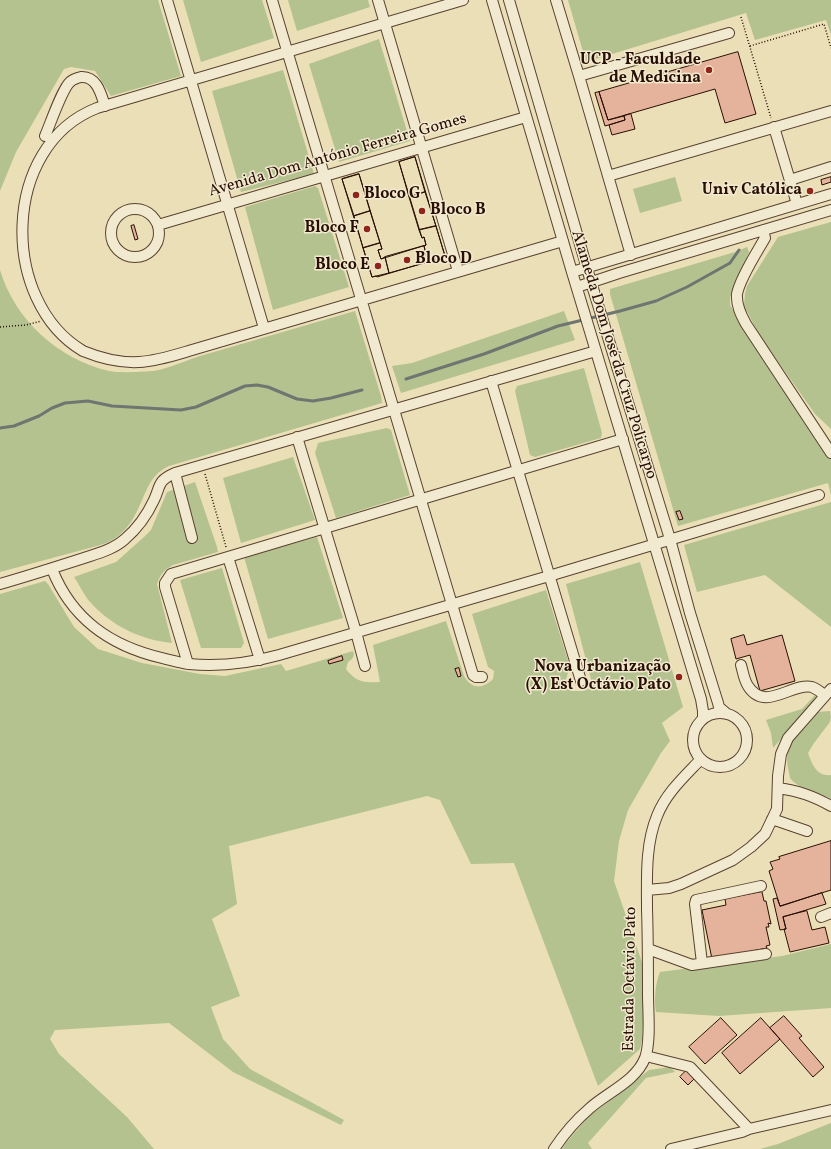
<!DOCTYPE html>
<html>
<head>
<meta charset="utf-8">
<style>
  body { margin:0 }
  canvas { display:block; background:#eadfb7 }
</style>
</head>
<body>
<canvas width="831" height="1149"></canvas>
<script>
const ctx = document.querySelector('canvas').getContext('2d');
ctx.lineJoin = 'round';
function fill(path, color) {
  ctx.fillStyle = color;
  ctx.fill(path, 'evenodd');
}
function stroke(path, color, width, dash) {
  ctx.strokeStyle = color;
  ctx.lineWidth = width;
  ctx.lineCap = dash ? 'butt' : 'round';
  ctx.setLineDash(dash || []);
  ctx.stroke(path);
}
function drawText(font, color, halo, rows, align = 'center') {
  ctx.font = font + ' Vollkorn,serif';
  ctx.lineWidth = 3;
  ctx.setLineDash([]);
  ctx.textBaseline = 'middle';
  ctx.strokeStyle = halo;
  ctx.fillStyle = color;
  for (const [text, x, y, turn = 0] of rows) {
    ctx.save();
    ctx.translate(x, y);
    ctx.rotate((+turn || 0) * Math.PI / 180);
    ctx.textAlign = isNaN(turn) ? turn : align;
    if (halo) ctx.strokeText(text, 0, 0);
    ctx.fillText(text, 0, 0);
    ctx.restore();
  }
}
const green = new Path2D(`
  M0,0H158L181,76L111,96L95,71L71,67L64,69L16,152L0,191Z
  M183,0H262L274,38L201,62Z
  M288,0H368L370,7L297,31Z
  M568,0H831V35L826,20L755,40L746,13L586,62Z
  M379,39L410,141L339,162L309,64Z
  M283,70L314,174L241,192L212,91Z
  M675,177L682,201L640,213L633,189Z
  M315,186L318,188L349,287L273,310L245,207Z
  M831,222V429L815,414L760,336L744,306L745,294L747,286L778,237Z
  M747,247L749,252L730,297V305L819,445L831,459V495L828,483L678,526L610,294V289L735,252Z
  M0,270C15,320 58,359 109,371C119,373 140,372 151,371C163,371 187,360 200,356C252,341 303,326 355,311L381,396L382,403L169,466C147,476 146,496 135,515C130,525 121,535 112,540C108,543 102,544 97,546L0,572Z
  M564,311L575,340L401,393L392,366L412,363Z
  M584,368L602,433L601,438L535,457L530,455L515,391L517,386Z
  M387,428L391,430L410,495L336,518L315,453L318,443Z
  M293,457L315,520L241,543L223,478Z
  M195,482L217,547L218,552L173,565C164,570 160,575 157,584L172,643C141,640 112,626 91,603C84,596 80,585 74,577L116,562L144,537L151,530L167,492Z
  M831,502V627L765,575L697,592L684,545Z
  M317,537L343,618L268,639L244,557Z
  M640,562L683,707L662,723L670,741L661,753L628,810L619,841L614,881L646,974L642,1040L640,1049L598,1086L514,863L471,864L440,800L427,796L229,846L237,904L212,919L240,996L211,1007L223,1039L250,1069L344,1120L341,1125L233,1072L169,1023L55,1030L50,1039L59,1054L127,1117L154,1149H0V594L45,581L48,584L74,627L98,649L142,663L200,674L225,676L281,664L286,671L353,651L354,655L352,659L348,662L346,669C356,682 364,683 380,682L373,645L446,621L464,676C472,690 483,689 493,679L494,671L488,667L472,614L546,590L570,667L565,682L572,691H581L589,689L591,679L566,584Z
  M222,568L244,643L241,648H201L180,580Z
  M815,695L818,697L773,748L771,733L766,720L802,709Z
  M830,711L831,717L830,722L814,743L808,753C812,764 817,777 831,775V799C818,791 800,791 790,778C789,772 787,765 787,759C788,740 805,724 817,712Z
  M831,944V1008L719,1016L656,1012C654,1000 655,984 660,972L782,956Z
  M670,1067L675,1072L646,1078L588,1143L592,1149H562L566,1143L588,1117L649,1070Z
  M831,1123V1149H760L778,1144Z`);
const stream = new Path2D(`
  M406,379L484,354L558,326L620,311L656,301L687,287L730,263L739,250
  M0,428L14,426L39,416L52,408L65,403L88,401L112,406L181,410L196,407L245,386L257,385L268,387L297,399L313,401L331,398L362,390`);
const building = new Path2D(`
  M738,52L756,114L725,123L715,89L608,120L599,92Z
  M599,92L608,120L624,116L625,120L605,126L595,93Z
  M631,114L635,129L612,135L609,125L625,120L624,116Z
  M415,157L445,256L440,257V258L377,277L376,276L372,277L342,179L359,174L382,249L378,250L381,259L426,245L424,237L422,238L399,162Z
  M415,157L425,192L409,197L399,162Z
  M359,174L370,211L354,216L342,179Z
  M831,177V182L822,185L821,180Z
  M425,192L436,226L419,230L409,197Z
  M370,211L380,243L363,248L354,216Z
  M134,225L138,239L135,240L131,226Z
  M436,226L445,256L428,262L424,246L426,245L424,237L422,238L419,230Z
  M380,243L382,249L378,250L381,259L385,257L389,273L372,277L363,248Z
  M424,246L428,262L389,273L385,257Z
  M680,511L683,519L679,520L676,512Z
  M744,635L747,645L782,635L795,681L760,691L750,655L736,659L731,639Z
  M342,656L343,660L329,664L328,661Z
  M459,668L461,676L458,677L455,669Z
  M831,841V890L780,906L769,871L773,869L770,862L780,859L779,857Z
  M762,892L764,901H766L771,924L768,923L769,927H766L770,945L766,946L767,948L712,959L702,910L726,905L725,899Z
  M822,893L826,904L783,917L786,929L780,930L773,899L777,898L780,906Z
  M807,911L812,930L825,927L829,943L790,952L784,929H786L783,917Z
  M784,1016L802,1036L799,1038L824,1067L813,1077L770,1028Z
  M721,1018L737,1035L705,1064L689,1047Z
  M761,1018L780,1039L740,1074L722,1053Z
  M686,1071L694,1079L688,1085L680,1077Z`);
const path = new Path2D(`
  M741,17L771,118
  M750,46L824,24L831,48
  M0,327L26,325L41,321
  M205,474L226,547`);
const minor = new Path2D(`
  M167,0L264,328
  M272,0L473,675L476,677H482
  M378,0L458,271
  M463,0L97,108C0,146 0,302 83,351C100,358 120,363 139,362C157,361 175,355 192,350L563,241
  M492,0L572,272L701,699L703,711V719
  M509,0L591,282L670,539L690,613L718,703L719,707L726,713
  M556,0L579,76
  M774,127L797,204
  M45,136C50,125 62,89 70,82C73,79 77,78 81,77C97,76 101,94 105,106
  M608,176L831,111
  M790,180L831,167
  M111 233a24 24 0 1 1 48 0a24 24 0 1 1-48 0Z
  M158,225L526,117
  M763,230L765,238C757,252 740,278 737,294C736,305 741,315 746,324L831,453
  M631,255L579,76L729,33
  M572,272L831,194
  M577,287L619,273L831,210
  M491,381L581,681
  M297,437L356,632L365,666
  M175,473L192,538
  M228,557L260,660
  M52,569C72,620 111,646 162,658C171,660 180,663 189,664C219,667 250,663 279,655L549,576L819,495
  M0,584C28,576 56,567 84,558C99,553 114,549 125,539C138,528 147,515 154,500C161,485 157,481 175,473L596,351
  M188,664L165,587V583L171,574L623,439
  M741,665C743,672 744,680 748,686C765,713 792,682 812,687C817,689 821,692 825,696
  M693 740a27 27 0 1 1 54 0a27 27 0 1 1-54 0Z
  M778,788C799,791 813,796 831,806
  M772,819L807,831
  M647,890L669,888L681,884L733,860L751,847L765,834L777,809L778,776L781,754L788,738L831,689
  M821,917L831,913
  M648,949L692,965L766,954
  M702,963L695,904L696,900L761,886
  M646,1056L690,1067L749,1129L831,1110
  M554,1149C564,1134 576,1120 590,1108C608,1092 636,1081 645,1058C651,1042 648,1012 648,994C648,966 648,938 647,909C647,879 645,845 657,816C666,793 684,777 701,759
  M671,1149L742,1132L749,1129`);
const markers = [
  [709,70,4,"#8f2418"],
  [810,191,4,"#8f2418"],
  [356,195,4,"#8f2418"],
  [422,211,4,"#8f2418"],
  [367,229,4,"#8f2418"],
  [407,260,4,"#8f2418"],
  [378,266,4,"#8f2418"],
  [679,677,4,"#8f2418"]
];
const poiNames = [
  ["UCP - Faculdade",701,61],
  ["de Medicina",701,79],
  ["Univ Católica",802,191],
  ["Bloco G",364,195,"left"],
  ["Bloco B",430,211,"left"],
  ["Bloco F",359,229],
  ["Bloco D",415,260,"left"],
  ["Bloco E",370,266],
  ["Nova Urbanização",671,668],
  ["(X) Est Octávio Pato",671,686]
];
const streetNames = [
  ["Avenida Dom António Ferreira Gomes",338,156,-16],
  ["Alameda Dom José da Cruz Policarpo",613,355,73],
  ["Estrada Octávio Pato",631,979,-89]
];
fill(green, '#b4c290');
stroke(stream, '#6f7570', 3);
fill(building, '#e5b39b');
stroke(building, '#290e02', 1);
stroke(minor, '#59422f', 12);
stroke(path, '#290e02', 1.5, [1, 2]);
stroke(minor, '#f1ead0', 10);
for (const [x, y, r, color] of markers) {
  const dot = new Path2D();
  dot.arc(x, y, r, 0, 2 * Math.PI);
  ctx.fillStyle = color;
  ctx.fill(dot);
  stroke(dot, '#f1ead0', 1.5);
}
drawText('bold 16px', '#290e02', '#f1ead0', poiNames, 'right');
drawText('16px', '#290e02', '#f1ead0', streetNames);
</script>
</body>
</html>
